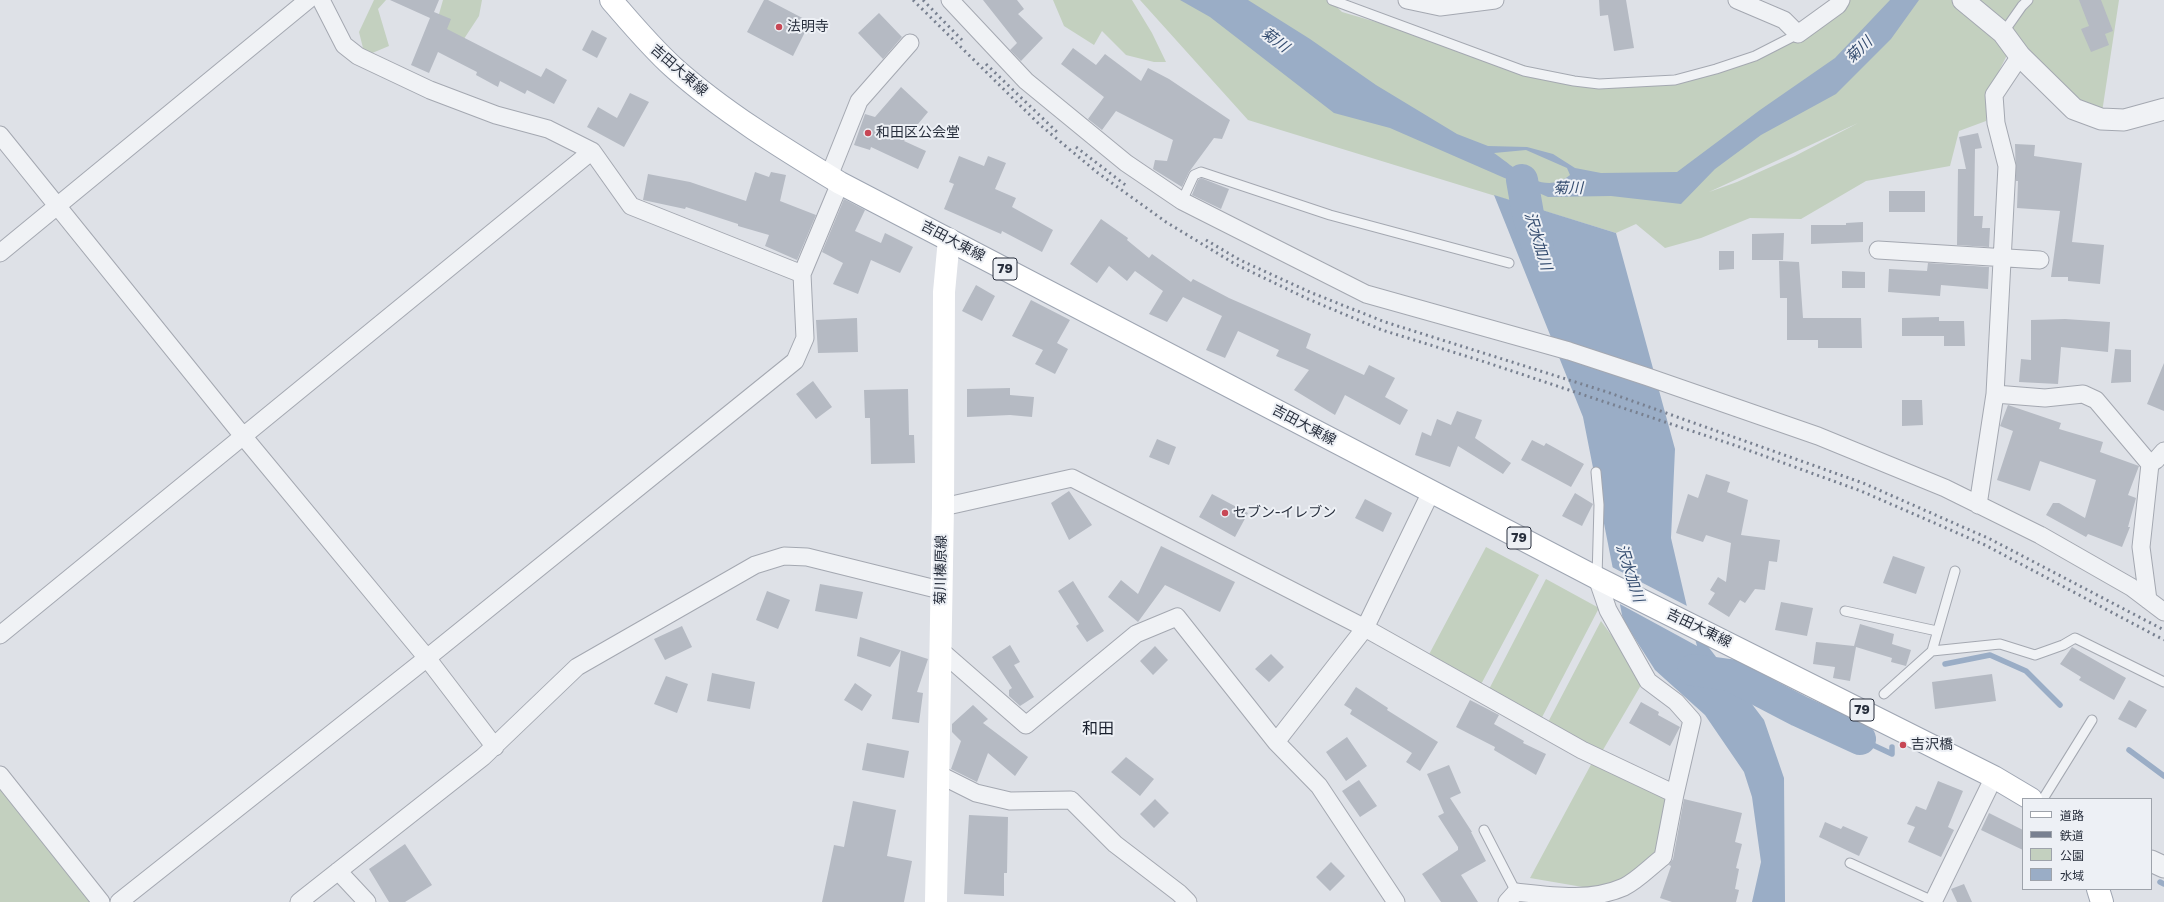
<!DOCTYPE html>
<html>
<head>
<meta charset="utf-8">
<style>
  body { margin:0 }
  #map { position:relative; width:2164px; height:902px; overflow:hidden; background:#dee1e7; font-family:"Golos Text","Noto Sans JP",sans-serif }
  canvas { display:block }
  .legend { position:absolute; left:2022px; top:798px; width:130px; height:92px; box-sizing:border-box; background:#edf0f5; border:1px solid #9ea3ab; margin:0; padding:5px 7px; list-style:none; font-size:12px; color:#282f3d }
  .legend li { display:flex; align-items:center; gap:8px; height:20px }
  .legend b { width:20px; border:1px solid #9ea3ab }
</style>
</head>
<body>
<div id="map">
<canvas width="2164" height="902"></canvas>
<ul class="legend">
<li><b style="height:5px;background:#fff"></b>道路</li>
<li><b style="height:5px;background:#788090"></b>鉄道</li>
<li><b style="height:11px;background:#c3d0bf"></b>公園</li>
<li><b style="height:11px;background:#9aadc6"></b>水域</li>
</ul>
</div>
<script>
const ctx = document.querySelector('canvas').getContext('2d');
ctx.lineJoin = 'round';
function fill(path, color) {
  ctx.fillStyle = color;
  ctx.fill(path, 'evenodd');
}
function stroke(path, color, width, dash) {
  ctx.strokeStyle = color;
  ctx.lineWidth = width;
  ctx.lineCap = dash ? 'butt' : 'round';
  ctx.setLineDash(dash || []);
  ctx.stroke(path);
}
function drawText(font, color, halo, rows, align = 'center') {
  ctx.font = font + ' "Golos Text","Noto Sans JP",sans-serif';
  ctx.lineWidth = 4;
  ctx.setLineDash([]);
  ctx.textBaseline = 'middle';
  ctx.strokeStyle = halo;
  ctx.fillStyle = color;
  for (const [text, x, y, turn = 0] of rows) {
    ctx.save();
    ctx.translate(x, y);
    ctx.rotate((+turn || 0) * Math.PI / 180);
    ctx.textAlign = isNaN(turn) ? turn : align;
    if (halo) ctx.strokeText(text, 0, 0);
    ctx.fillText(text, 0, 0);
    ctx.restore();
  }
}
const green = new Path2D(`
  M374,0H386L378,9L389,46L365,56L359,32Z
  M443,0H482L479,16L456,51L437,21Z
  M1053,0H1132L1152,33L1166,62H1154L1126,55L1102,31L1094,45L1064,26Z
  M1140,0H1330L1342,12L1605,89L1735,63L1803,30L1832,0H2119L2101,119L2012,45L1991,87L1986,121L1959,131L1950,166L1866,181L1801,219L1750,218L1701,238L1665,248L1636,224L1616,233L1248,120ZM1858,123L1795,156L1737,182L1709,192Z
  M1486,547L1539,575L1478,690L1425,662Z
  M1546,579L1599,608L1539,723L1486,695Z
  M1601,621L1644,680L1600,755L1546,726Z
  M1594,759L1670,796L1658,857L1606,891L1530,878Z
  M0,784L99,902H0Z`);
const water = new Path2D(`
  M1180,0H1248L1310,39L1376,85L1457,134L1488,146L1527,147L1553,154L1575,168L1601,173L1677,172L1760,110L1835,58L1890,0H1919L1891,39L1836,94L1761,135L1715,169L1681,204L1611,196L1548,197L1390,128L1334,113L1210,17ZM1526,150L1567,168L1570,175C1543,197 1516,168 1494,153Z
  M1494,195L1616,233L1675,449L1671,538L1691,624L1764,720L1784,778L1785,902H1752L1761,862L1752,797L1744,772L1705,715L1655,670L1623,620L1583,417Z`);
const pier = new Path2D(`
  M1610,566L1689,607L1692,622L1691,624L1697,646L1618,603Z`);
const stream = new Path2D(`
  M1945,664L1990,655L2026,671L2060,705
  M1860,739L1892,754V747
  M2129,750L2164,776
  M2160,882L2164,884`);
const river = new Path2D(`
  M1522,180L1528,214L1538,248
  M1693,670L1730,675L1799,711L1860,739`);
const building = new Path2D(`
  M390,0H439L434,12L451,19L447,29L541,77L546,68L567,80L554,104L527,90L525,94L500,81L498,87L476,75L477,72L438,52L429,73L411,65L430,18Z
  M764,0H768L810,22L793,56L747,32Z
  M983,0H1017L1024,9L1018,14L1043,38L1021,61L1010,50L1017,43Z
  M1599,0H1626L1634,48L1614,51L1608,15L1600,16Z
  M2079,0H2101L2113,31L2105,34L2109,45L2091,52L2081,29L2089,26Z
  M879,13L902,37L883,59L858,33Z
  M592,30L607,38L597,58L582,50Z
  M1073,48L1096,65L1105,54L1141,81L1148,68L1169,79L1230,120L1222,139L1214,138L1189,172L1182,187L1153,169L1155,160L1167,161L1173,140L1116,111L1102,130L1088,119L1104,97L1061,64Z
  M901,87L928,112L904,141L926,151L918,169L871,147L870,150L854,145L865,114L875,117Z
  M630,93L649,102L624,147L587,127L598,107L617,118Z
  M1978,133L1982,148L1975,149L1974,216H1983L1982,228H1990L1989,247L1957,245L1958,169H1966L1959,137Z
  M2015,144L2035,145L2034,156L2082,163L2072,242L2104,245L2100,284L2068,281V277H2051L2060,211L2017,208L2018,181H2016Z
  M959,156L984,166L988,156L1006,163L995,189L1016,198L1012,207L1053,230L1042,252L1002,231L1001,234L944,209L954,184L949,182Z
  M755,172L769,177L771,172L786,175L780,201L816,215L797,260L765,246L769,235L738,226V224L686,207L685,209L643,200L648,174L690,182L746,201Z
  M1201,178L1229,189L1221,209L1192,195L1198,180Z
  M1889,191H1925V212H1889Z
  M844,199L865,210L855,231L881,243L885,233L913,247L900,273L871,260L858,294L833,284L843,263L822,252Z
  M1101,219L1128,238L1127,240L1149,258L1152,254L1191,282L1193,279L1229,298L1311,334L1306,348L1364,375L1369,365L1395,378L1385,397L1408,410L1400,425L1345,395L1335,415L1294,390L1309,370L1276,356L1279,350L1238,331L1225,358L1206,350L1222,316L1183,297L1167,322L1149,314L1163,291L1135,271L1127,281L1109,266L1097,283L1070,264Z
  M1863,222V242L1811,244V225H1846V223Z
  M1784,233L1783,260H1752V234Z
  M1719,251H1734V269L1719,270Z
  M1779,261L1799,262L1803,318H1861L1862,348H1818V340H1787V298H1780Z
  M1928,263L1989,267L1988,289L1941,285L1940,296L1888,292L1889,269L1927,271Z
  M1842,271L1865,272V288H1842Z
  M976,285L995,296L982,321L962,311Z
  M1031,300L1070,320L1057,343L1068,349L1055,374L1035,364L1043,350L1012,336Z
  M1939,317V321H1964L1965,346H1944V336H1902V318Z
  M857,318L858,352L818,353L816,320Z
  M2065,319L2110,322L2108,352L2061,347L2058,384L2019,382L2021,359L2031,360V320Z
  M2115,349L2131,350V382L2111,383Z
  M2164,363V411L2147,404Z
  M813,381L832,407L816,419L796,394Z
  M1010,388V395L1034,397L1032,417L1010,415L967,417V389Z
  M908,389L909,435H914L915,463L871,464L870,418H865L864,390Z
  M1902,400H1922L1923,425L1902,426Z
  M2008,405L2061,423L2059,429L2103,442L2100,452L2139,466L2128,495L2136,498L2128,527H2130L2122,547L2088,534L2086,537L2046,515L2053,503H2059L2085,518L2096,480L2040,461L2030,491L1997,480L2013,431L2000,426Z
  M1457,411L1482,420L1475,438L1511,463L1503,474L1458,446L1450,467L1415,455L1422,432L1431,436L1437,419L1451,425Z
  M1157,439L1176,447L1169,465L1149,457Z
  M1532,440L1544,446L1546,443L1584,464L1571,487L1521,460Z
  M1706,474L1730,482L1727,492L1748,500L1741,535L1780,540L1777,562L1769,561L1765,590L1755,589L1745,603L1740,600L1729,617L1708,604L1715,593L1710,590L1718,577L1726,582L1731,543L1706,535L1703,542L1676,533L1688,494L1698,498Z
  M1069,491L1092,525L1069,540L1051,503Z
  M1575,493L1593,504L1582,526L1562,516Z
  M1212,494L1248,513L1235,537L1199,517Z
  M1365,499L1392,513L1383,532L1355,518Z
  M1161,546L1235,582L1220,612L1165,585L1138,622L1108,597L1121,580L1138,594Z
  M1893,556L1925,567L1916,594L1883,583Z
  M1073,581L1104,631L1087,642L1076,626L1079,624L1058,591Z
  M820,584L863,592L857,619L815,611Z
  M767,591L790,600L778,629L756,620Z
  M1781,602L1813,608L1807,636L1775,630Z
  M1860,624L1894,634L1892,644L1911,650L1906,666L1891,662L1892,658L1856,647L1850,681L1833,678L1835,667L1813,664L1816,642L1854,646Z
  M682,626L692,647L665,660L654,639Z
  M860,637L928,659L917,692L923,693L919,723L892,719L901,650L890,667L857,656Z
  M1010,645L1020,662L1014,665L1034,697L1020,706L1009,696V690L1012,688L992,657Z
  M1155,646L1168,660L1153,675L1140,661Z
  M2072,647L2126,678L2114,700L2079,680L2081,677L2060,664Z
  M1271,654L1284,667L1269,682L1255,669Z
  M712,673L755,682L750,709L707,701Z
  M1992,674L1996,701L1935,709L1932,682Z
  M666,676L688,684L677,713L654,704Z
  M855,683L872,695L862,711L844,700Z
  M1356,687L1388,708L1387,710L1438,742L1420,771L1406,762L1412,753L1350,714L1352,710L1344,705Z
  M1470,700L1499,715L1494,724L1524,741L1523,743L1546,754L1536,775L1494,750L1495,747L1456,727Z
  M2129,700L2147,710L2136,728L2118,719Z
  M1641,702L1659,712L1658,715L1680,727L1670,746L1629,723Z
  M973,705L988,719L983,723L1028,757L1015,776L988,753L977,782L951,769L961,741L952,732V724Z
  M1347,737L1367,766L1346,781L1326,752Z
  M867,743L909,751L904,778L862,770Z
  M1126,757L1154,779L1140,796L1111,772Z
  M1449,765L1461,793L1450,798L1472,832H1471L1486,861L1461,875L1478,902H1441L1422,874L1458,850V847L1438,816L1444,813L1427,774Z
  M1359,780L1377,806L1360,817L1342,791Z
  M1938,781L1963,791L1948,827L1954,830L1941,857L1908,842L1915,827L1907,824L1916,806L1926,810Z
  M1155,799L1169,813L1154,828L1140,814Z
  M1684,799L1742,813L1735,842L1742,844L1736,868L1739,869L1735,889L1739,890L1736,902H1672L1660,898L1671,866L1669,865L1673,859Z
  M853,801L896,810L887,856L912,861L904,902H822L834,845L844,847Z
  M1989,813L2023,830V850L1981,830Z
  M969,815L1008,817L1007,873H1004V896L964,894Z
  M1825,822L1841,829L1843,826L1868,837L1859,856L1819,837Z
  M405,844L432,885L405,902H389L369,869Z
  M1331,862L1345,876L1330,891L1316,877Z
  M1964,884L1972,902H1957L1951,889Z`);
const service = new Path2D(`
  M1332,0L1524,71L1574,81L1599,84L1675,80L1716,69L1755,56L1798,34
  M2003,33L2022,6L2028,0
  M1182,201L1194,175L1201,172L1330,215L1509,263
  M1596,472L1599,505L1597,578
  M1955,571L1932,651L2000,644L2035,655L2063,645L2075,638L2164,682
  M1845,611L1937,631
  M1884,694L1932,651
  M2043,799L2092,720
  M1484,830L1516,892
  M1850,863L1933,901`);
const minor = new Path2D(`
  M321,0L344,45L358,56L430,90L496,115L548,129L592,151L631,206L802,274
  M950,0L1026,81L1126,163L1182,201L1366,294L1569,351L1648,377L1818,436L1945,488L2040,535L2131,587L2164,612
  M1407,0L1440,7L1495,0
  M1737,0L1784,20L1798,34L1838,5L1841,0
  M0,135L243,436L427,658L495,747
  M829,176L859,101L910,43
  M1878,250L2040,260
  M0,253L308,0
  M1995,394L2045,398L2083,394L2096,400L2150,464L2141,547L2148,600
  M2150,464L2156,460L2164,451
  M1978,505L1995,394L2007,166L1996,123L1994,95L2020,56
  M943,507L1072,478L1365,628L1582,750L1675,794
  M0,635L592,151
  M940,650L1026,725L1136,634L1177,617L1276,742L1319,786L1396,902
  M1276,742L1365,628L1431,492
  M938,774L976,793L1010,801L1071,800L1115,844L1179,893L1188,902
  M0,775L101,902
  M338,871L367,902
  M119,902L427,658L795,361L805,338L802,274L840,183
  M299,902L483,757L577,667L755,565L784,556L807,557L940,590
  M1507,902L1516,892C1552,896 1590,902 1624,887C1638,880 1650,867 1663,857L1675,794L1692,720L1676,702L1648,681L1608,610L1597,578
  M1933,902L1994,777`);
const tertiary = new Path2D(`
  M1963,0L2003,33L2020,56L2074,109L2101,119L2124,120L2164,109
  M2151,861L2164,867`);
const secondary = new Path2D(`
  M936,902L943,507L944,292L949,239`);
const primary = new Path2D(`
  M611,0C631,23 650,46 673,67C722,111 784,149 840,183L1597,578L1994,777L2031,799
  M2098,889L2102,902`);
const rail = new Path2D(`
  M913,0L1039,124L1098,173L1166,222L1235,264L1308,299L1382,330L1485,362L1734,445L1861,491L1985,545L2164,640
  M923,0L962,40
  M986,64L1057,132
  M1076,147L1128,187
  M1206,240L1240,260L1312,293L1385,322L1607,392L1863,483L1990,539L2164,630`);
const markers = [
  [779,27,4,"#c84755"],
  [868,133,4,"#c84755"],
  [1225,513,4,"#c84755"],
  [1903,745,4,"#c84755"]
];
const shields = [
  [1005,269,24],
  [1519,538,24],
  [1862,710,24]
];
const shieldNames = [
  ["79",1005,269],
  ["79",1519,538],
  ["79",1862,710]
];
const poiNames = [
  ["法明寺",787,27],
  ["和田区公会堂",876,133],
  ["セブン-イレブン",1233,513],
  ["吉沢橋",1911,745]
];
const streetNames = [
  ["吉田大東線",679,70,41],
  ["吉田大東線",953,241,28],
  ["吉田大東線",1304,425,28],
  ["菊川榛原線",941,570,-89],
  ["吉田大東線",1699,628,26]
];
const waterNames = [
  ["菊川",1275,40,37],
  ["菊川",1859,50,-44],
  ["菊川",1568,188],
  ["沢水加川",1538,241,73],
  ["沢水加川",1630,573,72]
];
const quarterNames = [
  ["和田",1098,729]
];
fill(green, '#c3d0bf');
fill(water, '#9aadc6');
fill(pier, '#dee1e7');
stroke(stream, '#9aadc6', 5.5);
stroke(river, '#9aadc6', 32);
fill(building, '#b5bac3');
stroke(service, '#a4a8b1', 11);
stroke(minor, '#a4a8b1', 19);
stroke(tertiary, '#a4a8b1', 23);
stroke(primary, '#9ea5b2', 24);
stroke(service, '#f0f2f5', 9);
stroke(minor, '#f0f2f5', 17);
stroke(tertiary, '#f0f2f5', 21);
stroke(secondary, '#fff', 22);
stroke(primary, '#fff', 22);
stroke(rail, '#788090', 3, [2, 4]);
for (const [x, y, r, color] of markers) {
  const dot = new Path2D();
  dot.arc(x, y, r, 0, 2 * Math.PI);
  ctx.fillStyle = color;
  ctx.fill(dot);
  stroke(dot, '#edf0f5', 1.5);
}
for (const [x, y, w] of shields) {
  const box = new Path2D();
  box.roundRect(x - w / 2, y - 11, w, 22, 3);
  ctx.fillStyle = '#edf0f5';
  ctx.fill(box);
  stroke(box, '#282f3d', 1);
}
drawText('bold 13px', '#282f3d', null, shieldNames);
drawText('14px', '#282f3d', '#edf0f5', poiNames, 'left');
drawText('14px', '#282f3d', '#edf0f5', streetNames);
drawText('italic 15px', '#344c6f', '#edf0f5', waterNames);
drawText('16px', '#1a202e', '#edf0f5', quarterNames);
</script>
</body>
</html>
